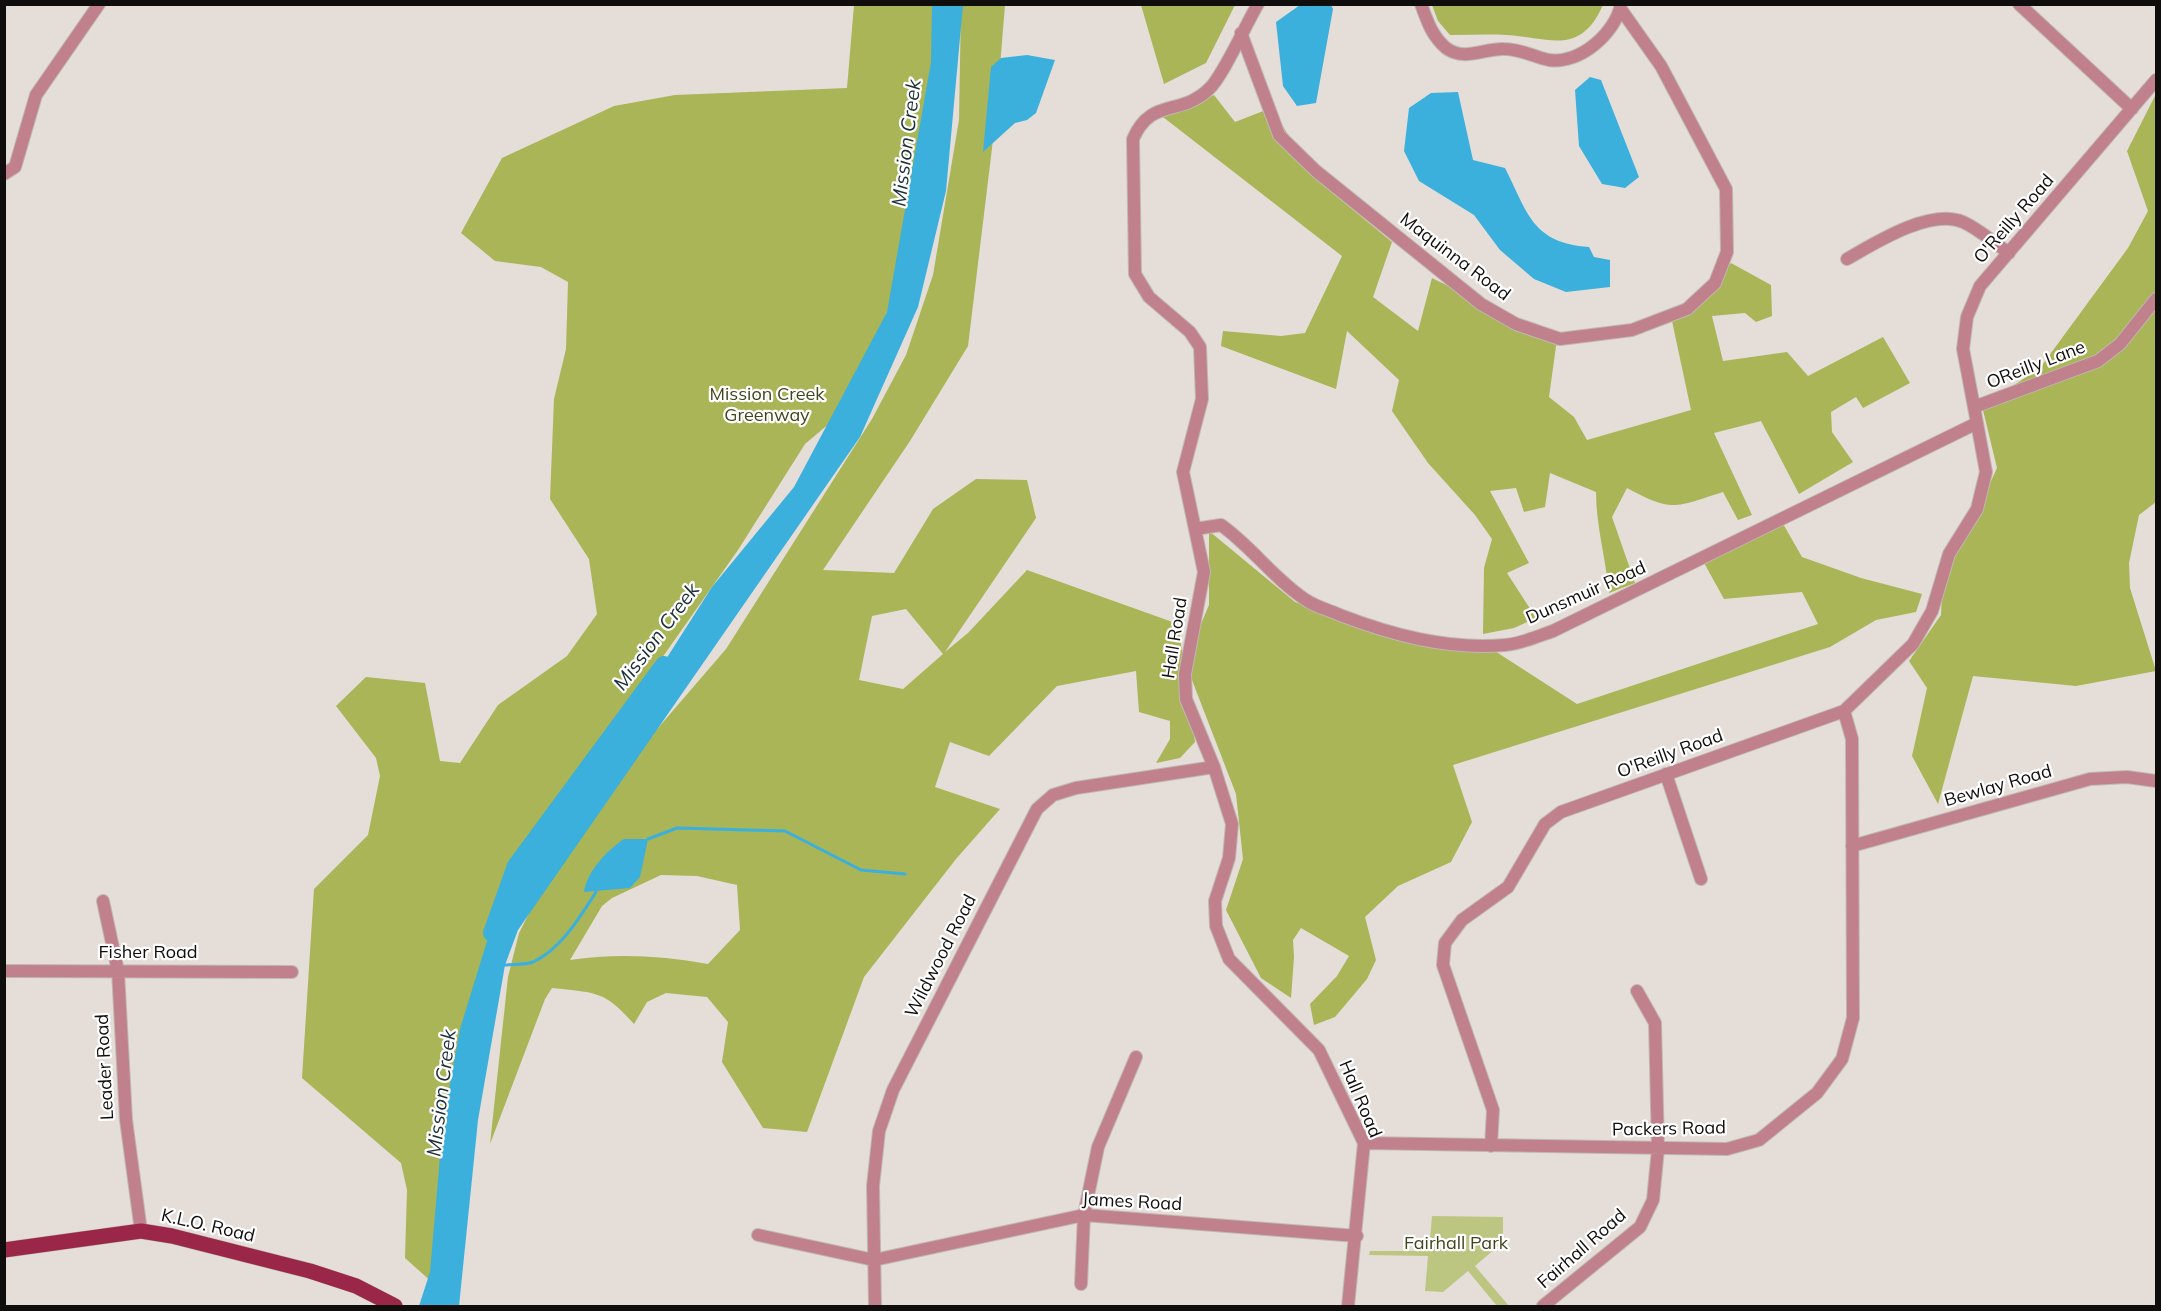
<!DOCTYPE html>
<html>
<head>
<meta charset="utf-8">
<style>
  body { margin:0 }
  #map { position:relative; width:2161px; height:1311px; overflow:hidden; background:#e5ddd8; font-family:Mulish,sans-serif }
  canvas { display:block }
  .frame { position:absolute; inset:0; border:6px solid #100e0c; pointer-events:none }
</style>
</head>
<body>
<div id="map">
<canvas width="2161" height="1311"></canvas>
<div class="frame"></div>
</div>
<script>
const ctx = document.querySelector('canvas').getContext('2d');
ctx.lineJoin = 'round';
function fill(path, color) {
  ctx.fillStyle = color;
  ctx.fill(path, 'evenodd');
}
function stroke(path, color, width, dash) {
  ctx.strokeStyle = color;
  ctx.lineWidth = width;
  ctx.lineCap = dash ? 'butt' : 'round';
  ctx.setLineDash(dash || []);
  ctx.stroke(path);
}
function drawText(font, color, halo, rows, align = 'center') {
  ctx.font = font + ' Mulish,sans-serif';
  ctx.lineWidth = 4.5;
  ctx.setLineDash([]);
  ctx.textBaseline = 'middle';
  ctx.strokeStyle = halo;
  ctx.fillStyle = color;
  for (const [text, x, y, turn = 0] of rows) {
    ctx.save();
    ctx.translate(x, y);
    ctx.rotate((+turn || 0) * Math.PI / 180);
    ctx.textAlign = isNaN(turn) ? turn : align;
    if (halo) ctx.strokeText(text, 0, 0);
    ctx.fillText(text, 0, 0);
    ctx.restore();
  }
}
const green = new Path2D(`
  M1432,1216L1503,1217V1242L1475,1266L1509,1306H1497L1468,1271L1443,1292L1425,1291L1428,1256L1369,1255L1370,1251H1429Z`);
const forest = new Path2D(`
  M854,5H934L932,157L914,243L850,406L805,444L738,550L552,814L508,908L444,1293L405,1258L407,1190L401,1163L302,1078L314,889L368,835L380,776L376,758L336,706L366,677L425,683L440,761L460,763L498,705L567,656L597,614L589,559L550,499L554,399L566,349L568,282L541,267L495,261L461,233L502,158L614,106L675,95L847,88Z
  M961,5H1005L996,115L968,346L910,441L823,570L894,573L933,509L976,479L1027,480L1036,518L945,652L968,633L1027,570L1178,624L1195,742L1180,758L1156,763L1170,739V721L1139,712L1136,671L1057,686L989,756L950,742L935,787L1000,809L956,859L864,977L807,1132L763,1128L722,1062L728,1022L707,997L666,993L647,1002L634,1024C604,990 596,993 552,988L545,999L490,1144L508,977L519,933L541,890L615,778L726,649L872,419L906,355L933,275L959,120ZM906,609L943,654L903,689L859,680L872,616ZM661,875L697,876L737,885L740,930L708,964C661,956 618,953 570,960L602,906L612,898Z
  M1141,5V4L1235,5L1206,63L1164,84Z
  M1432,5V4L1603,5C1580,56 1551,38 1507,35C1489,34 1469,35 1450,35L1438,21Z
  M2156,94V502L2139,515L2129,563L2130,588L2156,671L2076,686L1973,676L1938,804L1912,756L1927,688L1909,661L1941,615L1943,572L1969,529L1997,468L1982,406L2040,368L2128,248L2148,211L2127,151Z
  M1214,95L1235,122L1271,108L1318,181L1392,242L1373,297L1418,331L1432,278L1557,339L1549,397L1574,417L1587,440L1691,410L1672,321L1731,263L1771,285L1772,316L1756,322L1745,313L1712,316L1723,361L1787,352L1808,376L1883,337L1910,383L1863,408L1856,397L1831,412L1832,432L1853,462L1799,494L1761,421L1714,433L1752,515L1738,520L1723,492C1675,507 1673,513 1627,488L1612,517L1635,583L1609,593C1606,559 1596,526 1596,492L1550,473L1545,507L1524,512L1516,488L1490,491L1529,563L1507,573L1536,618L1514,628L1483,634L1484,568L1492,539L1475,515L1428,463L1392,411L1399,380L1347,331L1336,389L1221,346L1223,331L1281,336L1305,333L1342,256L1163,117Z
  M1782,522L1802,557L1861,578L1922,594L1916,612L1876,620L1830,647L1453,765L1472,822L1451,862L1398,886L1365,917L1376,960L1367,979L1335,1017L1314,1025L1310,1004L1337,976L1349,956L1301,928L1293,940L1294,957L1291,998L1261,978L1226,910L1243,859L1236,794L1185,662L1209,605V531L1295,602L1407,642L1487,646L1577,704L1818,624L1802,592L1724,599L1703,561Z`);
const water = new Path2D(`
  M932,5H963L946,191L918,307L860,437L518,930L505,965L478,1120L459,1306H419L430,1272L443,1122L460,1029L492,925L546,829L615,739L712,587L794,487L887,312L931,62Z
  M1300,5H1331L1333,9L1316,103L1297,106L1283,86L1276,22Z
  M1027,55L1055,60L1036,113L1027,120L1015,123L983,152L991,67L1001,58Z
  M1590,77L1601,80L1639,177L1625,188L1602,184L1579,146L1575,90Z
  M1458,92L1473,160L1505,168C1528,213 1532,243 1589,247L1594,257L1610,260V287L1566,292L1534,279L1500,250L1474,215L1419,181L1404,151L1409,108L1431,93Z
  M624,839H648L640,877L630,888L584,892C587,872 606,851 624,839Z`);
const stream = new Path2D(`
  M648,839L677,828L785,831L861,870L905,874
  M505,965C514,964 526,965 533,962C561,949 580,917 596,892`);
const river = new Path2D(`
  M492,933L516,866L664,665`);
const minor = new Path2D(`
  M1258,4C1246,24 1223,76 1209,89C1180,117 1151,97 1133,139L1135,274L1149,297L1190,332L1200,347L1202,399L1183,472L1204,572L1185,674L1186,699L1214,767L1232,824L1229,858L1215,901L1216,926L1229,959L1319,1050L1364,1143L1348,1306
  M1421,4C1427,21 1432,36 1446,48C1465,62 1484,48 1504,49C1521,49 1534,57 1549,60C1579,65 1616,33 1621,4
  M2019,4L2132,109
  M1241,33L1279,135L1316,171L1481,304L1516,324L1560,339L1632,330L1687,309L1715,283L1727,252L1726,189L1661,66L1620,8
  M4,174L15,167L36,95L99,4
  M1847,259C1875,243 1930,208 1963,222C1979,229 1994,243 2009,253
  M1974,407L2098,361L2120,344L2156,299
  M1195,529L1221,525C1252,547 1274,579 1306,600C1316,607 1329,610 1340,615C1392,635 1448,650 1505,645C1521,644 1538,636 1553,631L1977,423L1963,349L1967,317L1980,286L2156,80
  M1666,774L1701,879
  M1852,846L2090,779L2127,777L2156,781
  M103,901L118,971L126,1120L141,1231
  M4,971L292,972
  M1364,1143L1727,1149L1759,1140L1817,1093L1842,1059L1853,1018L1852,739L1844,711
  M1491,1146L1493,1110L1443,965L1445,943L1462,920L1508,887L1545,824L1561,812L1844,711L1913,644L1932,611L1949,554L1977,509L1986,472L1977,423
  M758,1235L874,1260L1084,1215L1357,1236
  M1081,1284L1084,1215L1098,1147L1136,1057
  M875,1306L873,1186L879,1131L893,1090L1037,809L1053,795L1076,788L1214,767
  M1543,1306L1640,1227L1653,1200L1658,1149L1655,1023L1637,991`);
const major = new Path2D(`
  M4,1250L141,1231L172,1236L310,1271L356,1286L395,1306`);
const streetNames = [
  ["O'Reilly Road",2014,219,-49],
  ["Maquinna Road",1455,257,37],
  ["OReilly Lane",2036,365,-21],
  ["Dunsmuir Road",1586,593,-24],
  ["Hall Road",1175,638,-81],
  ["O'Reilly Road",1670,754,-20],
  ["Bewlay Road",1998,786,-16],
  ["Fisher Road",148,953],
  ["Wildwood Road",941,956,-63],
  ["Leader Road",105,1067,-93],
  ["Hall Road",1360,1099,67],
  ["Packers Road",1669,1129,-1],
  ["James Road",1132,1202,3],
  ["K.L.O. Road",208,1226,13],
  ["Fairhall Road",1582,1249,-41]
];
const parkNames = [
  ["Mission Creek",767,395],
  ["Greenway",767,416],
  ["Fairhall Park",1456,1244]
];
const waterNames = [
  ["Mission Creek",907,143,-83],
  ["Mission Creek",657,637,-53],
  ["Mission Creek",442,1093,-83]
];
fill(green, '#bcc680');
fill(forest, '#a9b556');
fill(water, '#3bb0dc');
stroke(stream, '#3bb0dc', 3);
stroke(river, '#3bb0dc', 18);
stroke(minor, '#bfb8b3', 14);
stroke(major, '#bfb8b3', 16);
stroke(minor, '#c1818c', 12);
stroke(major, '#9b2748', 15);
drawText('18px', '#100e0c', '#fff', streetNames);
drawText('18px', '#40451e', '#fff', parkNames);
drawText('italic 20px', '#1a2e36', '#fff', waterNames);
</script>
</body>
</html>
